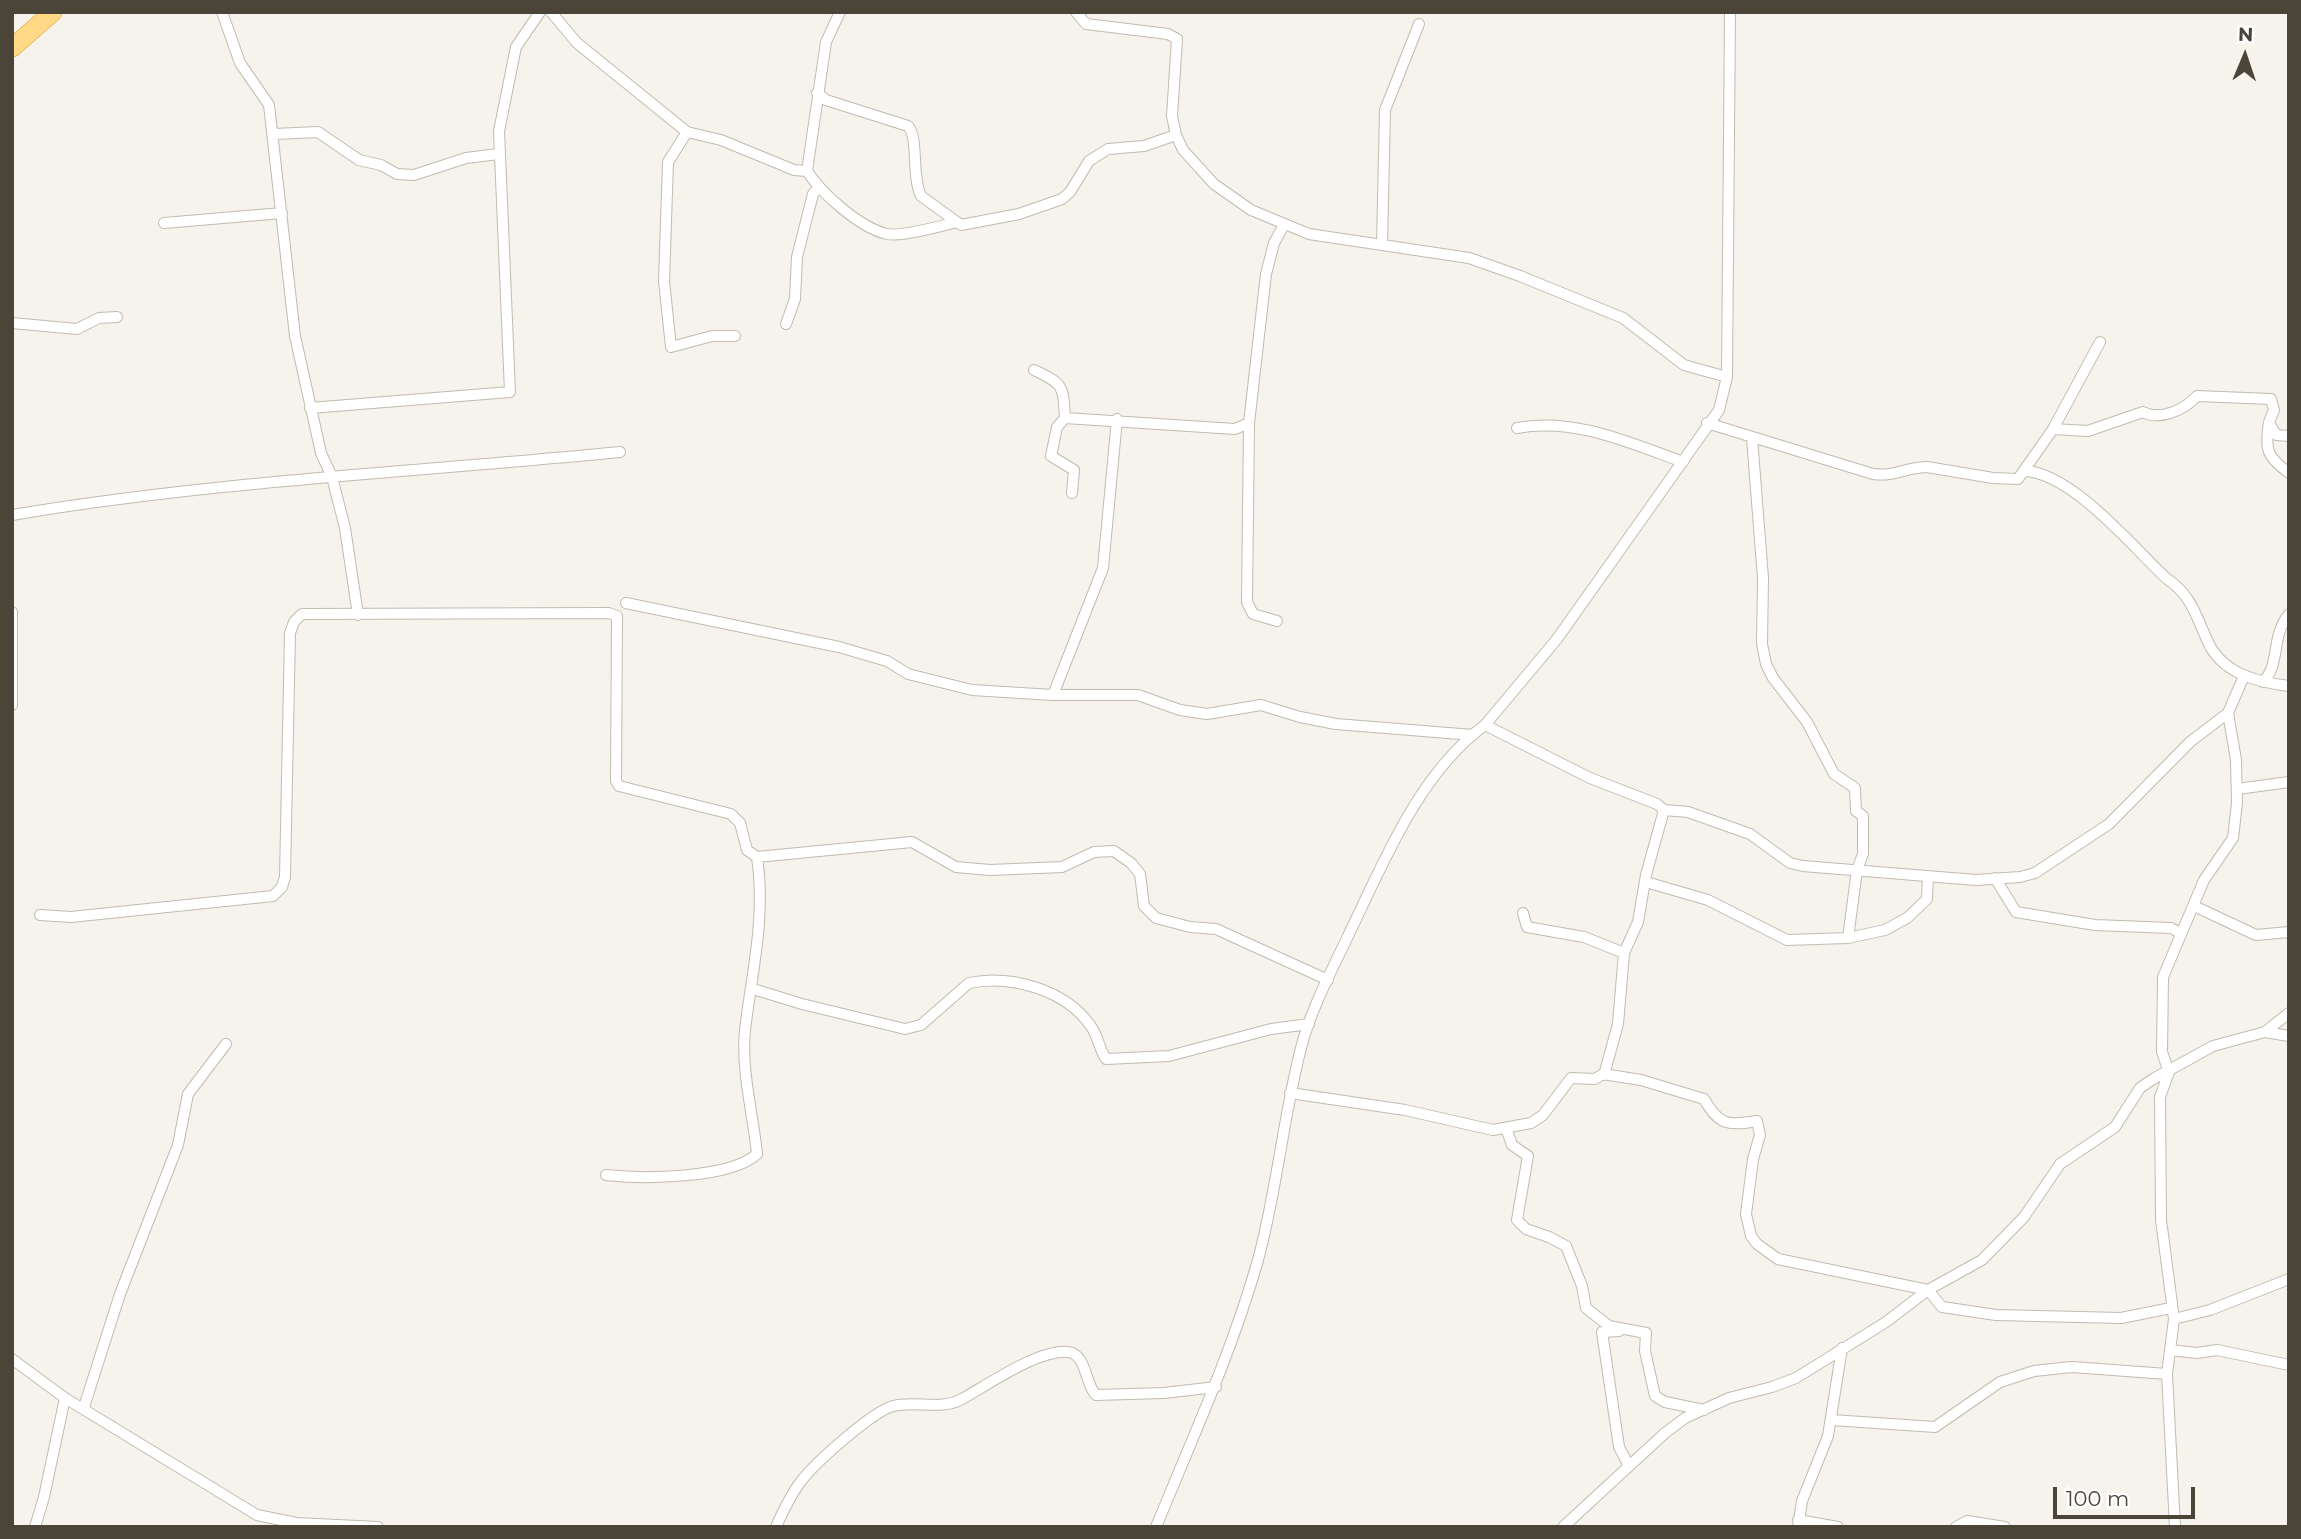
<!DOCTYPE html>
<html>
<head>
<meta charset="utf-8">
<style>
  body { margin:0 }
  #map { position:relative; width:2301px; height:1539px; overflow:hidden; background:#f6f3ec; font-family:Montserrat,sans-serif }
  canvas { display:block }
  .frame { position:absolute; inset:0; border:14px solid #4b4439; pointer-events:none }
  .north { position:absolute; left:2210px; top:21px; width:70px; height:70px; -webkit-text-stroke:5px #fff; paint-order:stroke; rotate:2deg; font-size:19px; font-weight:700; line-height:28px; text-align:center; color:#4b4439 }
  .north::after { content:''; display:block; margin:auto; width:24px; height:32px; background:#4b4439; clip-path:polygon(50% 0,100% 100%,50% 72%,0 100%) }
  .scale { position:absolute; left:2053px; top:1487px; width:142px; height:32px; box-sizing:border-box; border:4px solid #4b4439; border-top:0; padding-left:9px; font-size:21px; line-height:24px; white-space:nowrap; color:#4b4439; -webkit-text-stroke:5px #fff; paint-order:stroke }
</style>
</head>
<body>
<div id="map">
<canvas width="2301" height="1539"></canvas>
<div class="frame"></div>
<div class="north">N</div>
<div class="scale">100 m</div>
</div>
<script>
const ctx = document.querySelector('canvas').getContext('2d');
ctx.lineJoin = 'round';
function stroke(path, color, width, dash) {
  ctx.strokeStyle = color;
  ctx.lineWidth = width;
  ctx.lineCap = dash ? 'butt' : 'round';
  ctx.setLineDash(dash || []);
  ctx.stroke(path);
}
const minor = new Path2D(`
  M222,12L240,63L269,105L295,336L321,453L332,477L345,528L358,615
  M551,12L577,43L687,132L721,140L794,170L807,171
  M840,12L826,42L807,171C821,193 860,228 887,234C902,237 941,226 957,222
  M1076,12L1086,24L1168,34L1177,39L1172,116L1176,135L1183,150L1214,184L1251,210L1309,234L1469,258L1520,276L1623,318L1684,365L1727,377
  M817,93L826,100L908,126C919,138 911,175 921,196L961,225L1019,214L1062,199L1070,192L1089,161L1108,149L1144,146L1176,135
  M687,132L668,162L664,281L671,347L712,336H735
  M274,134L318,132L359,160L381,165L397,174L414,175L466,158L498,154
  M164,223L282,213
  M1382,245L1385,110L1419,24
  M12,323L77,329L99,318L117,317
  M786,324L795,299L797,257L813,194L818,188
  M1034,370C1064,384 1063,386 1065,418
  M310,408L510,392L499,131L516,47L540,12
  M2269,422C2265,450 2266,456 2289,473
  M1249,423L1247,602L1253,614L1277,621
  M1707,423L1873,474C1894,477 1907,467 1927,467L1993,478L2018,479L2053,429L2100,342
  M1517,428C1574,417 1630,443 1683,462
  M2053,429L2088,431L2143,412C2160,421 2184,410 2197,396L2271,399L2274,410L2269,422L2276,435L2289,436
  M1752,438L1763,578L1762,644L1766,664L1773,678L1807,722L1834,774L1855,788L1856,811L1863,816V854L1857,870L1848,938
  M2024,471C2071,472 2132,546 2166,578C2191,595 2195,613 2207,640C2221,673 2256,682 2289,686
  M1072,493L1074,470L1051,456L1057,427L1065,418L1235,429L1249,423L1266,274L1274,243L1284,225
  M12,515C213,481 417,472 620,452
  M626,603L839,647L887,661L908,674L972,690L1053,695H1138L1180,710L1207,714L1261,705L1300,717L1336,724L1473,735
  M12,612V705
  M2263,682C2281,664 2270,638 2289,614
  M1053,695L1103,568L1117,419
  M1485,725L1590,778L1657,804L1664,810L1688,812L1750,834L1790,863L1803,866L1976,880L2020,877L2035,873L2109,824L2190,742L2228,713L2244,676
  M2237,789L2289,782
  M1995,878L2016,912L2095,925L2171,928L2180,933
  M1646,882L1708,900L1787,940L1848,938L1885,930L1907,918L1927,899L1928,876
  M2194,906L2256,935L2289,932
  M1523,913L1527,927L1584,937L1624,953
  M40,915L71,917L273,896L282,887L285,877L290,633L294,622L302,614L609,613L617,616L616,781L619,786L731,814L740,823L747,850L757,857L912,842L956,867L990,870L1062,867L1094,852L1114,851L1131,863L1140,874L1144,906L1156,918L1190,927L1216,929L1328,980
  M753,989L802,1004L905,1029L921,1025L969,983C1011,974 1065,990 1090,1025C1098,1035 1099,1049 1106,1059L1169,1056L1271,1029L1309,1024
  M2265,1032L2289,1036
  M1604,1075L1618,1024L1624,953L1638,922L1646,875L1664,810
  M1290,1093L1405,1110L1493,1130L1531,1123L1543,1115L1571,1078L1595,1079L1603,1074L1641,1080L1704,1099C1719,1125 1727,1126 1757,1121L1760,1135L1753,1159L1746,1214L1751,1236L1757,1244L1778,1259L1928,1290L1942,1307L1996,1315L2121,1318L2171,1308
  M1506,1128L1512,1145L1528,1156L1517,1220L1526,1229L1549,1237L1566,1246L1582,1286L1586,1308L1609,1326L1646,1333L1645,1351L1655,1396L1665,1402L1704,1410
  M606,1175C642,1179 730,1179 757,1154C753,1113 741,1071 745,1030C752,971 766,917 757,857
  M2174,1319L2210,1310L2289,1279
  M1619,1331L1602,1332L1619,1447L1629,1466
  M2170,1350L2197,1353L2217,1350L2289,1365
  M12,1359L65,1398L257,1515L296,1523L378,1527
  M84,1407L120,1294L178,1145L188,1094L226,1044
  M1832,1420L1935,1427L2000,1382L2034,1371L2072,1367L2167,1374
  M1798,1520L1838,1527
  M35,1527L44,1497L65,1398
  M776,1527C783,1511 791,1494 802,1480C816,1462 872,1412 893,1406C916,1400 940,1411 962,1399C986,1386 1040,1348 1068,1352C1087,1354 1085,1385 1096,1395L1164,1393L1216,1387
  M1156,1527C1192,1439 1232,1352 1258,1260C1277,1190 1283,1118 1301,1048C1311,1009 1331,972 1348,936C1383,864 1418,774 1485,725L1557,639L1719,410L1727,377L1730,12
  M1563,1527L1665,1433L1685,1418L1729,1398L1772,1387L1796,1378L1886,1322L1928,1290L1982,1260L2024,1217L2060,1164L2115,1127L2140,1088L2153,1079L2213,1046L2265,1032L2289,1013
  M1798,1527L1802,1501L1828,1436L1842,1348
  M1956,1527L1967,1521L2005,1527
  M2175,1527L2167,1374L2174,1319L2161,1220L2160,1097L2169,1072L2162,1052L2163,977L2204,880L2233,838L2237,803L2236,760L2228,713`);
const trunk = new Path2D(`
  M12,48L53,12`);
stroke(minor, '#c2bbae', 12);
stroke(trunk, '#e0a43c', 19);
stroke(minor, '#fff', 10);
stroke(trunk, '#ffd985', 18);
</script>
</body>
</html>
